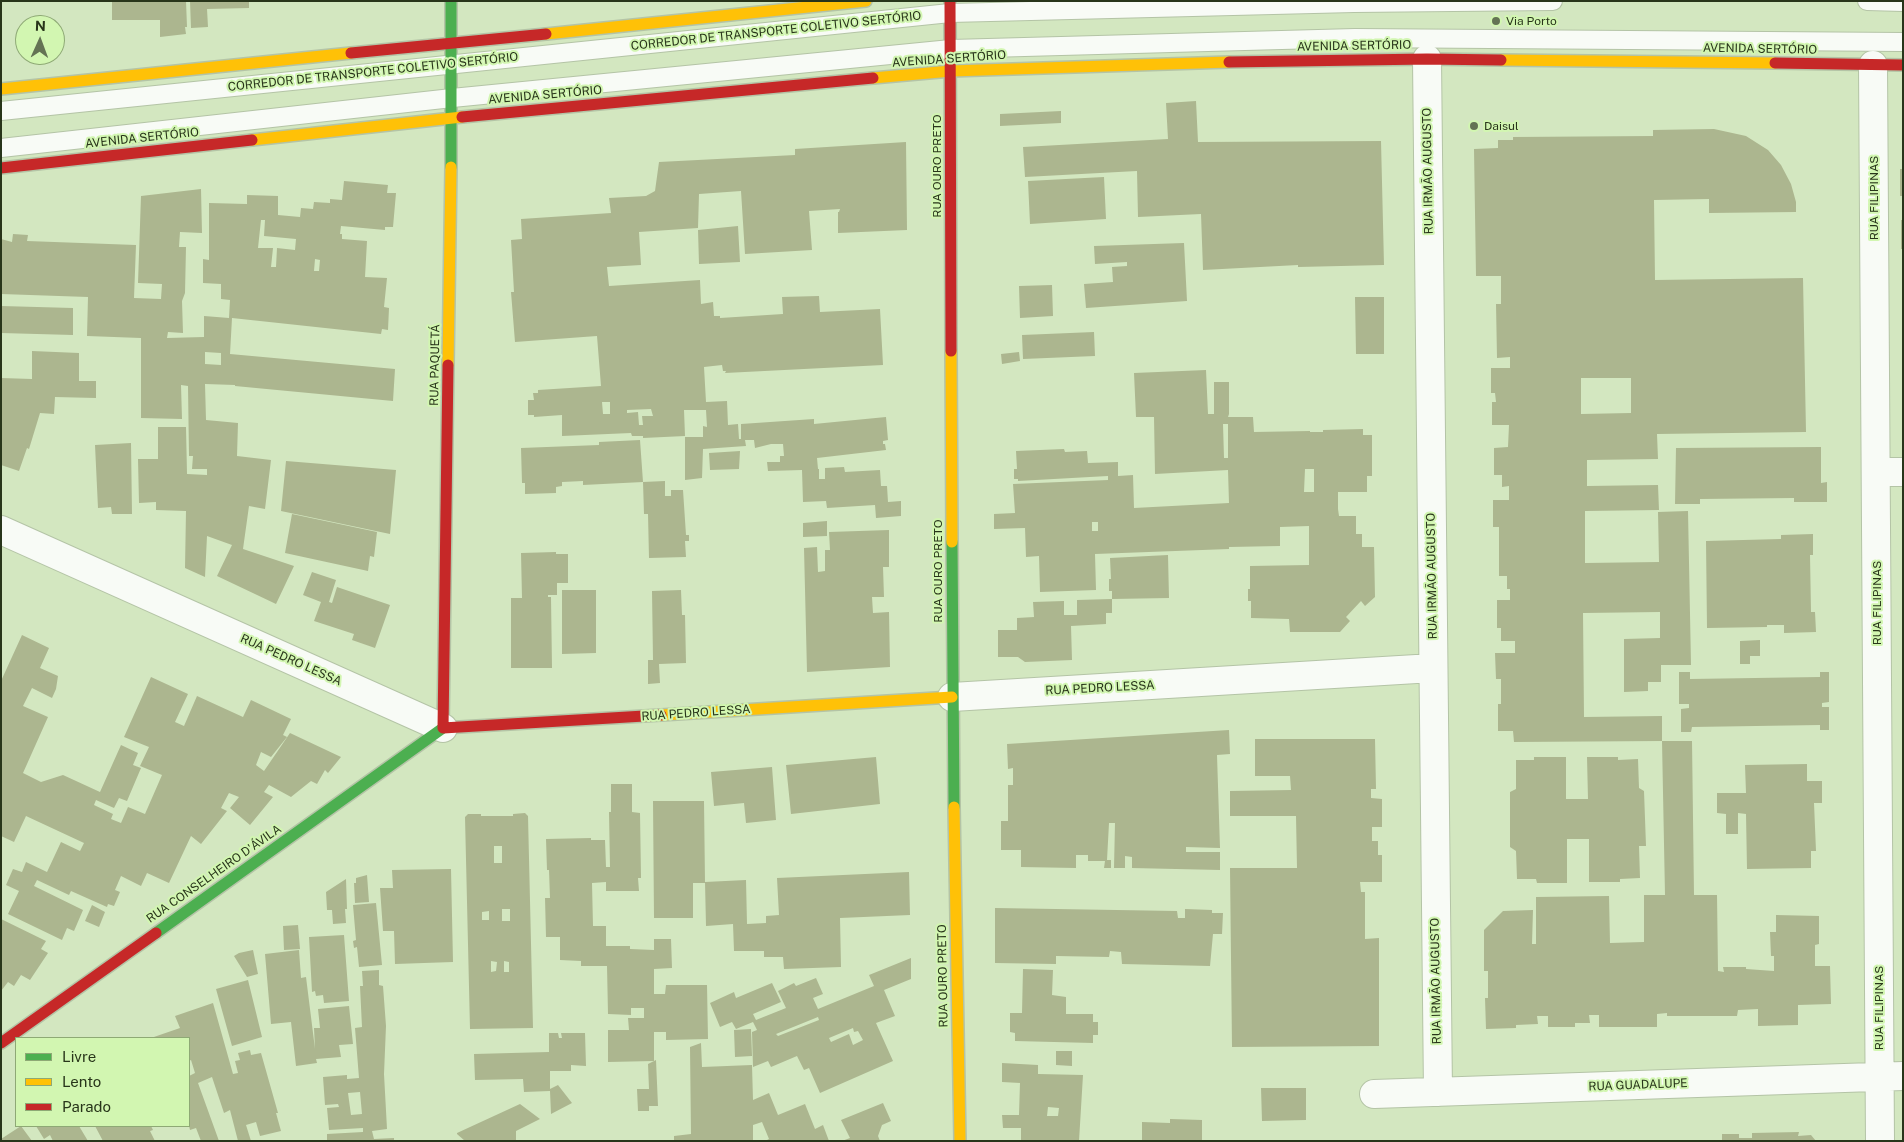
<!DOCTYPE html>
<html>
<head>
<meta charset="utf-8">
<style>
  body { margin:0 }
  #map { position:relative; width:1904px; height:1142px; overflow:hidden; background:#d3e7c0; font-family:"Public Sans",sans-serif }
  canvas { display:block }
  .frame { position:absolute; inset:0; border:2px solid #28351a; pointer-events:none }
  .legend { position:absolute; left:15px; top:1037px; width:175px; height:90px; box-sizing:border-box; background:#d2f6b1; border:1px solid #8ea975; margin:0; padding:6px 9px; list-style:none; font-size:15px; color:#28351a }
  .legend li { display:flex; align-items:center; gap:10px; height:25px }
  .legend b { width:25px; border:1px solid #8ea975 }
  .north { position:absolute; left:15px; top:15px; width:50px; height:50px; box-sizing:border-box; background:#d2f6b1; border:1px solid #8ea975; border-radius:50%; rotate:2deg; font-size:14px; font-weight:700; line-height:20px; text-align:center; color:#28351a }
  .north::after { content:''; display:block; margin:auto; width:18px; height:22px; background:#647354; clip-path:polygon(50% 0,100% 100%,50% 72%,0 100%) }
</style>
</head>
<body>
<div id="map">
<canvas width="1904" height="1142"></canvas>
<div class="frame"></div>
<ul class="legend">
<li><b style="height:6px;background:#4caf50"></b>Livre</li>
<li><b style="height:6px;background:#ffc107"></b>Lento</li>
<li><b style="height:6px;background:#c62828"></b>Parado</li>
</ul>
<div class="north">N</div>
</div>
<script>
const ctx = document.querySelector('canvas').getContext('2d');
ctx.lineJoin = 'round';
function fill(path, color) {
  ctx.fillStyle = color;
  ctx.fill(path, 'evenodd');
}
function stroke(path, color, width, dash) {
  ctx.strokeStyle = color;
  ctx.lineWidth = width;
  ctx.lineCap = dash ? 'butt' : 'round';
  ctx.setLineDash(dash || []);
  ctx.stroke(path);
}
function drawText(font, color, halo, rows, align = 'center') {
  ctx.font = font + ' "Public Sans",sans-serif';
  ctx.lineWidth = 4;
  ctx.setLineDash([]);
  ctx.textBaseline = 'middle';
  ctx.strokeStyle = halo;
  ctx.fillStyle = color;
  for (const [text, x, y, turn = 0] of rows) {
    ctx.save();
    ctx.translate(x, y);
    ctx.rotate((+turn || 0) * Math.PI / 180);
    ctx.textAlign = isNaN(turn) ? turn : align;
    if (halo) ctx.strokeText(text, 0, 0);
    ctx.fillText(text, 0, 0);
    ctx.restore();
  }
}
const building = new Path2D(`
  M112,1H186L187,27H185L186,34L160,37V20H112Z
  M190,1H249V8L207,9L208,27L191,28Z
  M1196,101L1198,142L1381,141L1384,265L1298,267V265L1203,270L1201,214L1138,217L1137,171L1025,177L1023,147L1168,139L1166,103Z
  M1061,111V123L1000,126V114Z
  M1714,129L1746,136L1768,150L1781,165L1791,184L1796,202V212L1709,213V199L1654,200L1655,280L1803,278L1806,432L1657,434L1658,459L1587,460V486L1658,485L1659,510L1585,511V563L1659,562L1658,512L1688,511L1691,665H1661V682H1648V691L1624,692V639L1660,638V612L1583,613L1584,717L1662,716V741L1514,742L1513,731H1498V704H1501V679H1496L1495,653H1515V641H1501V628H1497V600H1510V589H1507V576H1499V527H1493V500H1509V486L1502,487V475H1494V448L1508,447L1509,425H1492V402H1496L1495,393H1491V368H1510V357L1497,358L1496,304H1501V276H1476L1474,149L1498,148V140H1513V137L1653,136V130ZM1581,378H1631V413L1581,414Z
  M906,142L907,230L838,233V212H839L840,209L809,211L812,250L745,254L741,191L699,194L698,228L639,232L641,265L607,267L609,286L700,280L701,304L713,302L714,316H720V318L783,314L782,297L819,296L820,312L880,309L883,365L725,373L726,371H723L722,365L704,367L706,402L727,401L728,425L738,424L739,439H741V424L814,419V424L886,417L888,440L883,441V444H885L886,450L817,458L818,469H819V479H825V468L844,467L845,472L880,470L881,486H887L888,502L901,501V516L876,518L875,505L827,508L826,501L803,502L802,470L768,471L767,462H780V456H784L783,444H771L755,448L754,440H745L746,446L703,449L702,478L685,480V437H703V426L707,427L706,410H684L685,436L643,438V436H632L631,433L562,436V415L534,417V415H528V400H534L533,393H538V390L601,386L597,336L515,342L511,292H514L511,240L522,239L521,219L611,213L609,198L646,196L655,191L659,162L795,155V149ZM602,402H610V414H603ZM651,409L653,416H642L643,425H639L638,412L627,413V410Z
  M1900,169H1903V196H1900Z
  M1104,177L1106,219L1030,224L1028,181Z
  M344,181L388,185L387,193H396L393,227H385V230L341,226L340,234H342V239L367,241L365,277L387,278L384,307L389,308L388,330L382,329L381,334L232,318L230,354L395,369L393,401L235,386V385L205,384L206,420L238,423L237,456L271,460L265,509L249,506L243,549L294,566L276,604L217,576L232,545L207,536L205,577L185,568L186,511L156,510V502L139,503L138,459H158V427H186L187,474L207,475V469H192L193,456H189L188,386L181,385L182,419L141,418V338L87,336L88,297L1,294V239L12,242L13,234L28,235L27,241L136,245L134,298L161,299L162,284L138,283L141,196L201,189L202,233L180,232L179,247H186L185,293L182,301L183,333L168,332L167,338L204,337V316L229,318L230,300L221,299V284L203,283V259L209,260V203L247,204V195L278,196V215L300,217L301,208L313,209L314,202L330,203V199L342,200ZM261,220H265L264,236L296,239L295,250L277,248L276,267H271L273,248H258ZM315,259L320,260L319,271H314ZM205,352L221,353V365L205,364Z
  M1901,220H1903V249H1901Z
  M738,226L740,262L699,264L698,230Z
  M1184,243L1187,301L1086,308L1084,284L1113,282L1112,267L1127,266V262L1095,264L1094,246Z
  M1052,285L1053,316L1020,318L1019,286Z
  M1355,297H1384V354H1356Z
  M1,306L73,308V335L1,333Z
  M1094,332L1095,356L1023,359L1022,335Z
  M32,351L79,353V381H96V398L55,397L54,414L40,413L29,449L27,448L19,471L1,465V378L32,379Z
  M1019,352L1020,361L1002,364L1001,354Z
  M1206,370L1208,414H1214V382H1229V414L1228,417H1253L1254,432L1310,431V432H1323V430L1363,429V435H1372V476H1367V492H1338V509L1339,516H1356V534H1362V547H1374L1375,597L1365,606L1361,601L1346,617L1350,621L1340,632H1290L1289,619L1251,618V601H1248V589H1250V566L1309,565V526L1280,527V546L1229,547V549L1095,554L1096,590L1040,592L1039,556L1026,557L1025,528L994,529V514L1015,513L1013,484L1108,480V476L1018,481V479H1014V469H1017L1016,451L1064,449L1065,452L1087,451L1088,463L1118,462V476L1133,475L1134,508L1229,503L1228,470L1155,474L1154,417H1136L1134,373ZM1223,424H1228V458H1224ZM1305,469H1314V492H1304ZM1092,522H1098V531H1092Z
  M640,440L643,482L583,485V481L562,482V486L556,487V493L525,494V483H522L521,448L599,445V442Z
  M131,443L132,514H112L111,507L98,508L95,445Z
  M1821,447V483L1827,482V502H1794V498L1700,499V504H1675L1676,448Z
  M740,451L739,469L710,470L709,453Z
  M286,461L396,470L390,534L281,511Z
  M665,481V496H671V490H683L686,535H689V541H685L686,557L649,558L648,514H644L643,482Z
  M292,514L377,532L374,557L370,556L368,571L285,553Z
  M827,521V536L803,537V523Z
  M889,530V567H883L884,597H872L873,613L889,612L890,667L807,672L804,548L817,547L818,572L825,571V550H830L829,532Z
  M1813,534V555H1810L1811,612H1815L1816,632L1784,633V625H1767V627L1707,628L1706,541L1781,539V535Z
  M556,552V554H568V583H557V595H548V597H551L552,668H511V598H522L521,553Z
  M1168,555L1169,598L1112,599V591H1109V579H1111L1110,558Z
  M312,572L336,580L329,602L332,603L337,587L390,605L375,648L352,640L354,634L314,621L321,602L303,595Z
  M562,590H596V653L562,654Z
  M681,590L682,615H685L686,663L659,664L660,683L648,684V660H653L652,591Z
  M1112,599V613H1106V624L1071,626L1072,660L1025,662L1018,657H998V630H1017V618L1034,617L1033,602L1064,601V615H1077V600Z
  M22,635L49,648L40,668L58,676L56,689L52,698L32,688L23,706L48,717L23,773L41,782L63,775L100,792L121,745L138,753L133,765L141,768L127,801L119,798L114,808L96,800L94,805L113,814L111,819L121,823L128,807L145,814L162,775L140,766L149,747L124,737L151,677L188,694L175,722L184,726L197,696L243,717L251,700L291,719L283,735L287,737L271,757L261,752L256,765L264,771L290,733L341,757L328,773L325,770L317,784L311,781L291,797L269,785L264,792L273,797L250,825L230,808L239,797L229,793L221,808L227,811L201,844L191,836L169,883L147,873L141,886L121,876L115,890L120,892L114,906L108,904L107,907L71,891L69,895L37,880L34,886L83,910L74,931L67,928L62,940L8,914L19,891L6,885L13,869L22,872L26,862L47,872L61,842L80,851L84,843L26,816L14,842L1,836V681Z
  M1760,640V656H1750V664H1740V641Z
  M1679,672H1690V679L1820,677V672H1829V702L1822,703V707H1829V730H1820V725L1692,727L1691,732H1681V709L1689,708V704H1679Z
  M1229,730L1230,754L1217,755L1220,848L1186,847V852H1220V870L1132,868V857L1125,856V868H1114L1115,823H1109L1107,860H1111V868H1104L1105,861H1088V855H1076V868L1021,867V850H1001V821H1008V785H1013V768L1008,769L1007,744Z
  M1255,739H1375L1376,789H1371V798L1382,799V827H1372V841H1378V855H1382V882H1360L1361,892H1365V939L1379,938V1046L1232,1047L1230,868H1297L1296,816H1230V791L1291,790L1290,776H1255Z
  M1662,741H1692L1694,895H1717L1718,971L1724,972L1723,967H1746V969L1774,971V956H1771L1770,932H1776V915L1819,916V944L1815,945V966H1830L1831,1004L1798,1005V1025L1758,1026V1009L1738,1010L1737,1016H1667V1013L1657,1014V1027H1599V1015H1589L1590,1023H1575V1027H1548V1016H1537L1538,1024L1516,1025V1028L1486,1029L1485,998H1488V971H1484V930L1503,911L1533,910L1532,944H1536V897L1609,896L1610,943L1644,942V895H1665Z
  M876,757L880,804L791,814L786,765Z
  M1534,757H1566V799H1588L1587,757H1618V760L1638,759L1639,788L1644,791L1646,846H1639L1640,878L1620,879V882H1589V839H1567V883H1537L1536,879H1517L1516,851L1510,847V792L1516,789V760H1534Z
  M1807,764V781H1822V803H1814L1816,851H1811V868L1747,869L1746,814L1738,813V834H1726V814L1717,813V793H1746L1745,765Z
  M772,767L776,820L746,823L744,803L714,806L711,772Z
  M611,784H632V812L640,813L641,878H638L639,891H606V882L592,883L593,926H606V946H630V949L654,950V939H671L672,968L654,969V994H665L666,985H707L708,1039L666,1040V1032H654V1061L608,1062V1030H629L628,1018H644V1008H631V1015L608,1014L607,966H581V961L560,960V937H546L545,898H550L549,870H547L546,839L591,838V840H605L606,867H610L609,812H611Z
  M653,801H704L705,883H693V918H654Z
  M525,813L528,816L533,1028L470,1029L465,817L468,814H481V816H513V814ZM494,846H502V863H494ZM502,909H510V921H502ZM489,911V920H482V912ZM491,961L497,962L496,971L491,972ZM504,961L509,962V972H504Z
  M451,869L453,962L395,964L394,931H383L380,888H393L392,870Z
  M909,872L910,915L840,918L841,967L784,969L783,957H764V951H734L733,924L706,926L705,882L746,880L747,924L766,923V916L779,915L777,878Z
  M367,875L369,902L355,903L354,883H356V878Z
  M346,879L347,909H345L346,923L333,924L332,910H327L326,892Z
  M376,903L382,965L359,967L357,947L354,948L353,941L356,940L353,905Z
  M92,905L105,912L99,927L85,921Z
  M995,908L1177,911L1178,918H1185V909L1212,910V913H1223L1222,934H1213L1210,966L1122,964L1121,952L1110,951L1109,957L1056,956V964L995,963Z
  M1,919L46,941L41,949L48,953L30,980L21,975L14,986L8,982L1,991Z
  M298,925L300,949L284,950L283,926Z
  M344,935L349,1001L324,1003L323,995L316,996L315,991L312,992L309,937Z
  M253,950L258,974L247,977L234,956L239,953Z
  M299,950L301,978L306,977L315,1049L314,1028H320L318,1009L349,1006L353,1044L339,1045L341,1057L316,1059L317,1063L296,1066L291,1022L271,1024L265,954Z
  M911,958V979L884,990L895,1016L876,1023L893,1061L820,1093L809,1068L804,1070L797,1056L771,1067L768,1061L753,1067L752,1032L757,1030L753,1022L736,1029L732,1022L720,1027L710,1003L734,992L736,998L772,983L781,1002L753,1014L756,1020L786,1008L778,991L794,983L796,986L816,978L823,994L813,998L818,1009L874,986L869,975ZM818,1017L819,1020L778,1036L776,1034ZM853,1028L854,1032L858,1031L863,1040L853,1045L849,1034L831,1042L829,1038Z
  M1023,969L1053,970L1052,995L1066,997V1014H1093V1022H1098V1035H1093V1043L1015,1041V1033L1010,1032V1013H1022Z
  M379,970V985L383,986L386,1026L384,1074L387,1129L372,1131L374,1139L394,1138V1141H327V1134L363,1132V1128L329,1130L327,1108L339,1107L338,1104L325,1105L323,1077L347,1075V1079L359,1078L355,1028L362,1027L360,986H363L362,971ZM360,1092L362,1114L351,1115L348,1093Z
  M248,980L262,1037L232,1046L216,989Z
  M213,1003L233,1074L238,1073L235,1061L240,1060L238,1053L250,1050L251,1055L261,1053L278,1113H276L281,1131L260,1136L256,1122L246,1125L251,1141H238L230,1110L224,1113L212,1077L198,1083L219,1141H201L196,1128L190,1130L189,1126V1076L195,1073L191,1060L189,1061V1038H151L180,1028L175,1016Z
  M751,1029L752,1056L735,1057L734,1030Z
  M549,1033H558L559,1038H562L561,1033H585L586,1066L571,1065V1071H550V1089L558,1085L572,1103L551,1114L550,1091L524,1092L523,1079L475,1080L474,1054L549,1052Z
  M701,1043L702,1067L752,1065L753,1100L769,1093L778,1115L805,1104L815,1129L823,1125L829,1141H765L769,1139L762,1122L753,1125V1141H674V1136L691,1134L690,1047Z
  M1056,1051H1072V1066L1056,1065Z
  M656,1060L658,1106H649V1111H638L637,1089H649L648,1064Z
  M1002,1063L1038,1065V1074L1083,1075L1079,1141H1021V1128H1003L1002,1115H1019L1020,1083L1002,1082ZM1048,1107L1059,1108L1058,1116H1047Z
  M1261,1088H1306V1120L1262,1121Z
  M883,1103L891,1121L882,1125L878,1136L880,1141H842L850,1138L841,1120Z
  M520,1104L540,1119L516,1131V1141H465L457,1134V1133Z
  M1170,1119L1202,1120V1140L1142,1141V1122L1170,1123Z
  M21,1126L32,1141H1V1139Z
  M36,1126H79L88,1141H53L50,1135L44,1139Z
  M95,1126H151L153,1130L150,1131L155,1141H103Z
  M1799,1132L1798,1136L1811,1135L1816,1141H1722V1134H1739V1138H1752V1133Z`);
const lane = new Path2D(`
  M1867,1L1903,2
  M1,111L950,13L1354,3L1553,1
  M1,148L452,98L951,49L1355,38L1903,42`);
const street = new Path2D(`
  M1427,59L1438,1092
  M1873,65L1880,1141
  M1876,472H1903
  M1,530L443,728
  M952,697L1433,668
  M1374,1094L1903,1076`);
const fast = new Path2D(`
  M451,1V167
  M952,542L954,807
  M156,933L443,728`);
const slow = new Path2D(`
  M546,34L866,1
  M1501,60L1775,63
  M873,78L951,71L1229,62
  M1,89L351,53
  M252,140L462,117
  M951,351L952,542
  M448,365L451,167
  M661,715L952,697
  M954,807L960,1141`);
const jam = new Path2D(`
  M950,1L951,351
  M351,53L546,34
  M1229,62L1427,59L1501,60
  M1775,63L1903,65
  M462,117L873,78
  M1,168L252,140
  M443,728L448,365
  M443,728L661,715
  M1,1043L156,933`);
const markers = [
  [1496,21,5,"#647354"],
  [1474,126,5,"#647354"]
];
const poiNames = [
  ["Via Porto",1506,21],
  ["Daisul",1484,126]
];
const streetNames = [
  ["CORREDOR DE TRANSPORTE COLETIVO SERTÓRIO",776,31,-6],
  ["AVENIDA SERTÓRIO",1354,46,-1],
  ["AVENIDA SERTÓRIO",1760,49,1],
  ["AVENIDA SERTÓRIO",949,59,-4],
  ["CORREDOR DE TRANSPORTE COLETIVO SERTÓRIO",373,72,-6],
  ["AVENIDA SERTÓRIO",545,95,-5],
  ["AVENIDA SERTÓRIO",142,138,-6],
  ["RUA OURO PRETO",937,166,-90],
  ["RUA IRMÃO AUGUSTO",1428,171,-91],
  ["RUA FILIPINAS",1874,198,-90],
  ["RUA PAQUETÁ",435,365,-89],
  ["RUA OURO PRETO",938,571,-90],
  ["RUA IRMÃO AUGUSTO",1432,576,-91],
  ["RUA FILIPINAS",1877,603,-90],
  ["RUA PEDRO LESSA",291,660,24],
  ["RUA PEDRO LESSA",1100,688,-3],
  ["RUA PEDRO LESSA",696,713,-4],
  ["RUA CONSELHEIRO D'ÁVILA",214,874,-35],
  ["RUA OURO PRETO",943,976,-91],
  ["RUA IRMÃO AUGUSTO",1436,981,-91],
  ["RUA FILIPINAS",1879,1008,-90],
  ["RUA GUADALUPE",1638,1085,-2]
];
fill(building, '#acb68f');
stroke(lane, '#b4c4a6', 20);
stroke(street, '#b4c4a6', 30);
stroke(fast, '#b4c4a6', 14);
stroke(slow, '#b4c4a6', 14);
stroke(jam, '#b4c4a6', 14);
stroke(lane, '#f8fbf6', 18);
stroke(street, '#f8fbf6', 28);
stroke(fast, '#4caf50', 11);
stroke(slow, '#ffc107', 11);
stroke(jam, '#c62828', 11);
for (const [x, y, r, color] of markers) {
  const dot = new Path2D();
  dot.arc(x, y, r, 0, 2 * Math.PI);
  ctx.fillStyle = color;
  ctx.fill(dot);
  stroke(dot, '#d2f6b1', 2);
}
drawText('12px', '#28351a', '#d2f6b1', poiNames, 'left');
drawText('12px', '#28351a', '#d2f6b1', streetNames);
</script>
</body>
</html>
